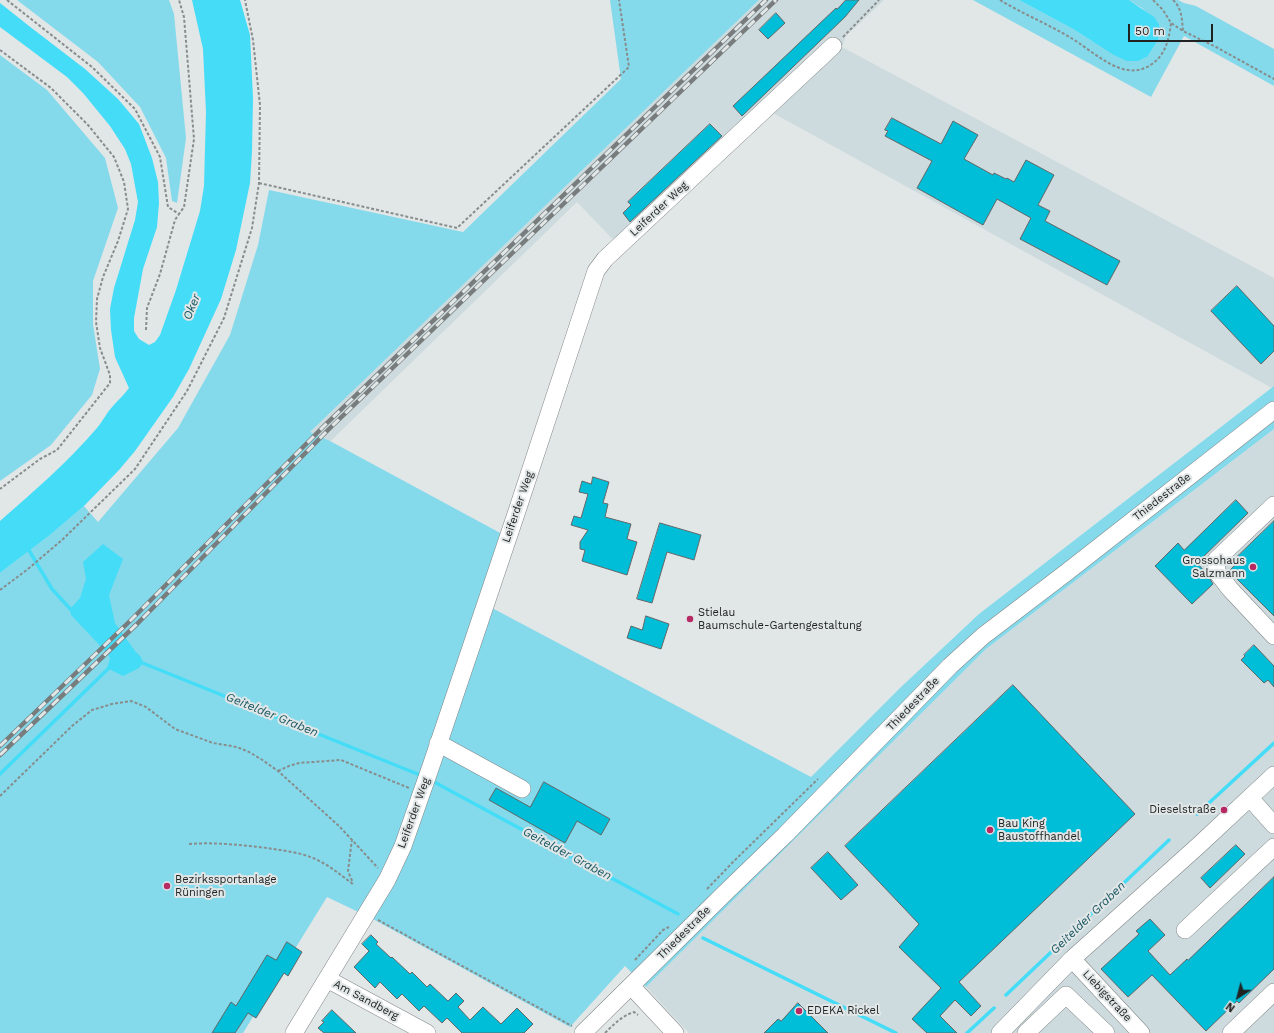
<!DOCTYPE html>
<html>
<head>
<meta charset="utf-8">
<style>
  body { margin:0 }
  #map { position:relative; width:1274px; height:1033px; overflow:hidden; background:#e1e6e7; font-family:"Work Sans",sans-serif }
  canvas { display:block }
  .north { position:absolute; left:1218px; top:977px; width:40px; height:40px; -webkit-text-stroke:3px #e1e6e7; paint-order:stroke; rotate:216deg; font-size:11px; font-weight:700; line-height:16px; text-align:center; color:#212323 }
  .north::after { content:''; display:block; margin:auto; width:14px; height:18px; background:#212323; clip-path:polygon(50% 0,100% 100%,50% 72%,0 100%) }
  .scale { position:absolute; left:1128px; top:24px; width:85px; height:18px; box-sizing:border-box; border:2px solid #212323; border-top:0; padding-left:5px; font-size:12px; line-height:14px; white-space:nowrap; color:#212323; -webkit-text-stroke:3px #e1e6e7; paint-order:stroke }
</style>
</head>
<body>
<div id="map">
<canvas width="1274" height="1033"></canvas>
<div class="north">N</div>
<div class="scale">50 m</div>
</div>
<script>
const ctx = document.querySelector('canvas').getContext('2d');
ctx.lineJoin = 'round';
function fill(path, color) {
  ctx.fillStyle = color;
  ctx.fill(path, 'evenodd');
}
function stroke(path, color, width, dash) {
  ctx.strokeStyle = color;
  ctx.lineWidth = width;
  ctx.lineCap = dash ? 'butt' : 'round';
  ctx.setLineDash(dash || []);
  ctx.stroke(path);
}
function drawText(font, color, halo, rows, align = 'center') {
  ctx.font = font + ' "Work Sans",sans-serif';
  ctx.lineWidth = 4;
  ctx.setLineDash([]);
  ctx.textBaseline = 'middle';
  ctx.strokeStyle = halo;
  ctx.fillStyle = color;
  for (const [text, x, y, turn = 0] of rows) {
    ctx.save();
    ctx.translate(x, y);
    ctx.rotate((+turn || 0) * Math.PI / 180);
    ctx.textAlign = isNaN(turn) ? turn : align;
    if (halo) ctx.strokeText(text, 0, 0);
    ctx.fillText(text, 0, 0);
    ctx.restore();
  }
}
const built = new Path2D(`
  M759,0H884L846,36L842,47L1274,278V386L1272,388L773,113L625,252L577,202L246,523L14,724L350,393Z
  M1274,429V1033H689L646,987L986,649Z`);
const green = new Path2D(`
  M17,0H169L174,14L186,138L177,203L172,201L166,158L140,107L98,62Z
  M610,0H759L310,432L330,441L515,541L492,608L811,777L900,688L979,614L1274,386V429L986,649L646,987L625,966L570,1027L373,919L327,897L243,1033H0V573L50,535L84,506L98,522L178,428L230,335L258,245L269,190L463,232L621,79Z
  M973,0H1019L1073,29L1092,41L1148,56L1158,40L1160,31L1159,24L1142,8L1129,0H1178L1184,3L1196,6L1274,49V86L1184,36L1151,97Z
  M0,55L47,90L105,158L118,208L93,281V324L100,369L92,395L51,445L0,481Z`);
const water = new Path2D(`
  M192,0H240L250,35L253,98L252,151L250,183L236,250L221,299L189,369L173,397L135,451L119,470L84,506L50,535L0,573V521C33,492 68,462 97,428C103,421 107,412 113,406C119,399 124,395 129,388L115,357L111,330L110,309L114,288L135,220L138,202L131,164L125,149L110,126L83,93L67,77L0,27V3L29,26L85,69L118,99L139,124L152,158L158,182L159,203L157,227L143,269L134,318V331L139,339L149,345L155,342L160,335L176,290L200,211L204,186L206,112L203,49Z
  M1019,0H1129L1154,17L1159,24L1160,31L1158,40L1148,56L1138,61H1127L1114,55L1073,29Z
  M103,544L123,559L109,595L115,623L135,651L141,657L143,663L139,668L123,676L107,668L110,659L108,654L71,615L70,609L80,598L86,579L83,562Z`);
const stream = new Path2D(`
  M27,547L52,589L73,612
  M140,662L420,775
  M0,774L111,666
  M436,783L678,914
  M1197,814L1274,743
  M703,938L896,1033
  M1006,995L1169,840
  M967,1033L994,1008`);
const building = new Path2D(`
  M846,0H859L845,17L742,116L733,106L836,8L837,9Z
  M776,13L785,23L768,39L759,30Z
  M892,118L941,144L953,121L978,135L964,159L993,175L994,173L1006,179L1007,178L1014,182L1026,160L1054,175L1038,205L1050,211L1045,221L1120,261L1107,285L1020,239L1031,218L997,199L983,225L917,188L932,161L885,136L888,131L885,130Z
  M710,124L722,136L630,222L623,213L631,205L628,202Z
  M1237,286L1274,326V351L1261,364L1211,311Z
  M593,477L609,482L603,503L608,504L605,517L631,524L627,539L637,542L627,575L582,561L585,550L580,549V542L588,530L571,525L574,516L581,518L588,494L579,492L582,481L591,484Z
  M1236,500L1248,513L1197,563L1207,574L1213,584L1192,604L1155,566L1178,543L1184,550Z
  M1274,521V616L1229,571L1236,564L1233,561Z
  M660,523L701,535L694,560L667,552L652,603L637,599Z
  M646,616L669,624L661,649L627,638L631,626L642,630Z
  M1254,645L1274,666V687L1268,680L1264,683L1241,660L1245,656L1244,655Z
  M1013,685L1135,814L959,982L981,1006L971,1016L955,1000L940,1016L957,1033H927L912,1019L941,988L899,947L919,924L845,846Z
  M544,782L610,819L601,835L577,821L565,843L489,800L496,788L530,807Z
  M1236,845L1245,854L1210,888L1201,878Z
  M828,852L858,885L841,900L811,868Z
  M1274,877V969L1239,1003L1237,1001L1206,1031L1152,975L1128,997L1101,969L1139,934L1136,931L1150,919L1165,935L1148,951L1170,975L1187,959L1188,960Z
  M371,935L378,942L376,944L391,958L392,957L410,974L412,972L427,987L430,984L448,1001L456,993L464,1001L458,1007L470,1020L483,1007L501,1024L517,1008L533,1024L524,1033H462L447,1018L442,1023L424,1006L419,1011L402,994L397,999L380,982L375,988L354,967L369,951L362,944Z
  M287,942L302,952L288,976L284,973L256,1018L248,1013L235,1033H212L231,1002L236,1006L267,955L276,960Z
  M798,1003L828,1033H764L778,1019L781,1021Z
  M332,1010L356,1033H324L318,1028L324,1022L322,1021Z`);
const path = new Path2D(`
  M7,0L92,67L135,109L160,157L168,207L179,214L184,207L194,139L184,17L179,0
  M1000,0C1023,14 1048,24 1071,38C1095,52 1124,84 1152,64C1166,54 1169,39 1171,23
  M1153,0L1163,10L1171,23L1183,31L1216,47L1274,79
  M1173,0C1182,8 1182,20 1183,31
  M843,37L879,0
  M0,50L51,88L88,125L114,157L124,182L128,209L118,241L103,277L97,299L96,322L100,348L110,375V383L57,450L40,459L0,489
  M259,183L457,228L629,67L619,0
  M146,330L147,308L160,274L175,220L179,214
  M0,590L28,569L62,540L135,469L187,391L224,318L252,228L259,183L260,105L253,40L245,0
  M278,771L289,766L299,763L341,760L409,788
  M0,796L72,726L92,710L112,704L131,701L146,707L175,729L213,743L237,747L249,752L261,759L278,771L339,826L378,868
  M352,839L348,871L353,883
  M189,844C215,842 241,845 267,848C286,851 307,853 323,863C334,869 343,877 353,884
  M707,889L734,861L818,779
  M378,920L572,1026
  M635,960L663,930L669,927
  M605,1033C614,1024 622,1016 634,1012L638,1015`);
const minor = new Path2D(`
  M1274,505L1216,560L1217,572L1230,589L1274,636
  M438,743L522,789
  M1250,798L1274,825
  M1185,930L1274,847
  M1072,959L1141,1033
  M327,979L427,1033
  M631,986L675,1033
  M294,1033L387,880L403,846L431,766L516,514L596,271L605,259L833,46
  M583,1033L728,890L785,835L950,666L983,636L1067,572L1274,410
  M1000,1033L1072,959L1198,846L1274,775
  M1026,1033L1066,995L1106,1033
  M1231,1033L1274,992`);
const rail = new Path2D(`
  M0,746L131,620L325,425L766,0
  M0,755L137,624L329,429L776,0`);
const markers = [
  [1253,567,4,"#b62962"],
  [690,619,4,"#b62962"],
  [1224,810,4,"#b62962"],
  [990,830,4,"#b62962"],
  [167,886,4,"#b62962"],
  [799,1011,4,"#b62962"]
];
const streetNames = [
  ["Leiferder Weg",659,209,-43],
  ["Thiedestraße",1162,497,-38],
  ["Leiferder Weg",518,507,-71],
  ["Thiedestraße",913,704,-46],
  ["Leiferder Weg",414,813,-70],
  ["Thiedestraße",684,933,-45],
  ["Liebigstraße",1107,996,47],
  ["Am Sandberg",366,1000,28]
];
const poiNames = [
  ["Grossohaus",1245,561,"right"],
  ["Salzmann",1245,574,"right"],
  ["Stielau",698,613],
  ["Baumschule-Gartengestaltung",698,626],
  ["Dieselstraße",1216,810,"right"],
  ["Bau King",998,824],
  ["Baustoffhandel",998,837],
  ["Bezirkssportanlage",175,880],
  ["Rüningen",175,893],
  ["EDEKA Rickel",807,1011]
];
const waterNames = [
  ["Oker",192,307,-68],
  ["Geitelder Graben",272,715,22],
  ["Geitelder Graben",567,854,28],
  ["Geitelder Graben",1088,918,-44]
];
fill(built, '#cddbde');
fill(green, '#84daeb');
fill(water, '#44dcf7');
stroke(stream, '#44dcf7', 3.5);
fill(building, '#00bed8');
stroke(building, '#636768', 1);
stroke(minor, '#838788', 18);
stroke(path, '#888c8c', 2, [3, 2]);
stroke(minor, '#fff', 17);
stroke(rail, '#797c7d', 4.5);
stroke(rail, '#e1e6e7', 3, [9]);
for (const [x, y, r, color] of markers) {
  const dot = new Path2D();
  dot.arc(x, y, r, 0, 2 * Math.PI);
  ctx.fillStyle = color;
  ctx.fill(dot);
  stroke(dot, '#e1e6e7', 1.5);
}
drawText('11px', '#212323', '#e1e6e7', streetNames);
drawText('11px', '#212323', '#e1e6e7', poiNames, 'left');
drawText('italic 12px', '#195762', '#e1e6e7', waterNames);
</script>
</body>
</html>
